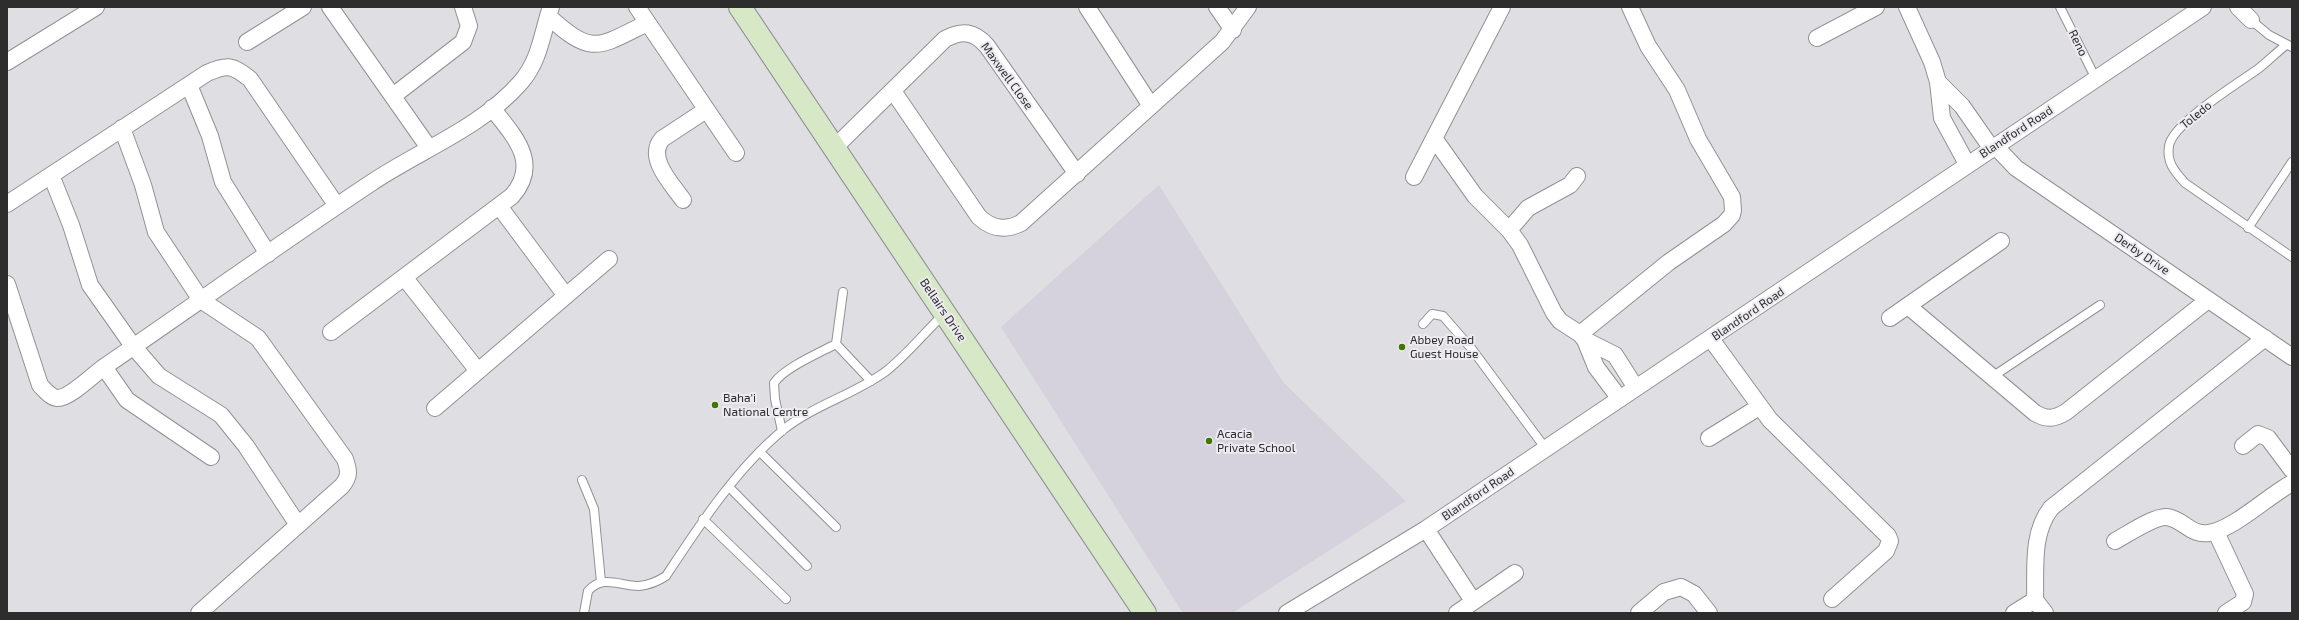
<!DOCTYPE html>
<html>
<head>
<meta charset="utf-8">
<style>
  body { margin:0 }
  #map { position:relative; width:2299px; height:620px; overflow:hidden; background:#dfdee2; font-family:"Exo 2",sans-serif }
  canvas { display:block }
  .frame { position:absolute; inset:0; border:8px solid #2d2d2e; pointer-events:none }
</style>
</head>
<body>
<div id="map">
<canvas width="2299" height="620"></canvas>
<div class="frame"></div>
</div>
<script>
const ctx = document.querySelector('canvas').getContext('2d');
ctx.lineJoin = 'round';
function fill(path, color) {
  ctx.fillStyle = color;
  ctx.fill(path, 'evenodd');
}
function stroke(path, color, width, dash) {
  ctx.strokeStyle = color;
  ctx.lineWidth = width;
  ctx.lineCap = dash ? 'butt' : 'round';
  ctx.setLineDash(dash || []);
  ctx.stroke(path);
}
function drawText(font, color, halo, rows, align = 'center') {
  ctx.font = font + ' "Exo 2",sans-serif';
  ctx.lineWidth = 4;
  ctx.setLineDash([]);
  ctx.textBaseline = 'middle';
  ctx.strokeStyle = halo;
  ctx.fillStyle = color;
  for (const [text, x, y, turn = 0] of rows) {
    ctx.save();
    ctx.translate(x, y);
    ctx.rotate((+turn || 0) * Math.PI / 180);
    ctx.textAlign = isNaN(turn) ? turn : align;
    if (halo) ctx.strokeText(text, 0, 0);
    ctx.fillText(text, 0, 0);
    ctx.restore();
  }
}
const built = new Path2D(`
  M1159,185L1283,382L1406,501L1232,613H1183L1001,327Z`);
const lane = new Path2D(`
  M2060,7L2096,79
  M2251,20L2269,35L2292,47
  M2286,45C2276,53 2267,62 2258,69C2238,83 2172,124 2169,146C2166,162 2175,172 2185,183L2292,257
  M2248,228L2292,162
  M1423,324L1432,314L1443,316L1471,348L1546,449
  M836,344L843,292
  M1992,377L2100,305
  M782,431L775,399L774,383C784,368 819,353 836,344L871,381
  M760,452L836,527
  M582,480L594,509L601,582
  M729,487L807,566
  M703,519L786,599
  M584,613L588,591C603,574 620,586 639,586C649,585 657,582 666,576C699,526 736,469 783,430C814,405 853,395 885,372C906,356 924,333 943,315`);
const street = new Path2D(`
  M330,7L429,148
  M637,7L736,153
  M1087,7L1151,106
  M1217,7L1233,30
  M1907,7L1932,62L1938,82L1942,118L1967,164
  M2238,7L2251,20
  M548,16C592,56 597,48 647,23
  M1817,38L1876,7
  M247,42L303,7
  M7,62L96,7
  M1938,82L1962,106L1992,149
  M189,85L210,136L223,182L268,254
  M893,91L979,217C992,229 1005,231 1021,223L1222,42L1248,7
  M393,96L463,42L469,26L463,7
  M122,128L143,185L156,232L201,300L258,338L345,459C349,471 350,476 342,486L199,613
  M1434,138L1475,196L1509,230L1520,245L1554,313L1560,321L1580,334L1585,340L1596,367L1620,399
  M1996,147L2016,168L2292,357
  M834,148L945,39C962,30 974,31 987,46L1077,174
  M51,175L71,225L90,285L133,346L159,376L221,415L246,446L298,525
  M1414,177L1502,7
  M683,200C672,184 646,158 662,139L706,110
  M7,204L207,73C228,64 232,65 250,79L337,206
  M499,206L566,296
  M1509,230L1528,208L1570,185L1577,176
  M404,277L478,371
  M7,284L40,385C45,390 50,397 57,398C69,399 94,374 104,367C193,306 281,243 371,183C420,150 481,128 521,82C540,60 542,33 551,7
  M1908,306L2035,413C2047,420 2054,419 2066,412L2208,300
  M1890,318L2001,241
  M331,332L512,196C541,163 514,136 492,108
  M1580,334L1669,262L1724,224L1732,215L1733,210L1732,197L1698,139L1677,90L1648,46L1630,7
  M1711,339L1770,420L1888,536L1890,541L1886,551L1832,599
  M1585,340L1615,355L1636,388
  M104,367L127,400L211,457
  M435,408L609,259
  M1709,438L1759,407
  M2243,446L2258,434L2268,438L2292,470
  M1426,529L1473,601
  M2216,532L2245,594L2243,602L2226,613
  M2115,541C2128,534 2154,516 2167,517C2183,519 2191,536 2209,533C2234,529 2268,496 2292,483
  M1287,613L1426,529L2203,7
  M1457,613L1515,573
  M1639,613L1664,592L1681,587L1694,594L1709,613
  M2014,613L2035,600
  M2045,613L2035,600C2036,569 2031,534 2051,508L2265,338`);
const secondary = new Path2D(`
  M740,7L1145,613`);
const markers = [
  [1402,347,4,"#427601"],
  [715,405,4,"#427601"],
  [1209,441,4,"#427601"]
];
const streetNames = [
  ["Reno",2078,43,64],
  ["Maxwell Close",1007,76,54],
  ["Toledo",2196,115,-39],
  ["Blandford Road",2016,132,-33],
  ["Derby Drive",2142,254,34],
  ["Bellairs Drive",943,310,56],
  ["Blandford Road",1748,314,-34],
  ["Blandford Road",1478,494,-34]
];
const poiNames = [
  ["Abbey Road",1410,340],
  ["Guest House",1410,354],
  ["Baha'i",723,398],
  ["National Centre",723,412],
  ["Acacia",1217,434],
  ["Private School",1217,448]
];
fill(built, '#d5d1dd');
stroke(lane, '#929195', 10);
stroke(street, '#929195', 18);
stroke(secondary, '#929195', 24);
stroke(lane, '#fff', 8);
stroke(street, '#fff', 16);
stroke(secondary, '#d6e8c6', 22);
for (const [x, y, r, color] of markers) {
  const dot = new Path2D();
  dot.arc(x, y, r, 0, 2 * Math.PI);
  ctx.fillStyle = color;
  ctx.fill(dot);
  stroke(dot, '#edebf0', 1.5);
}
drawText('12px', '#2d2d2e', '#edebf0', streetNames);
drawText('12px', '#2d2d2e', '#edebf0', poiNames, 'left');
</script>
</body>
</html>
